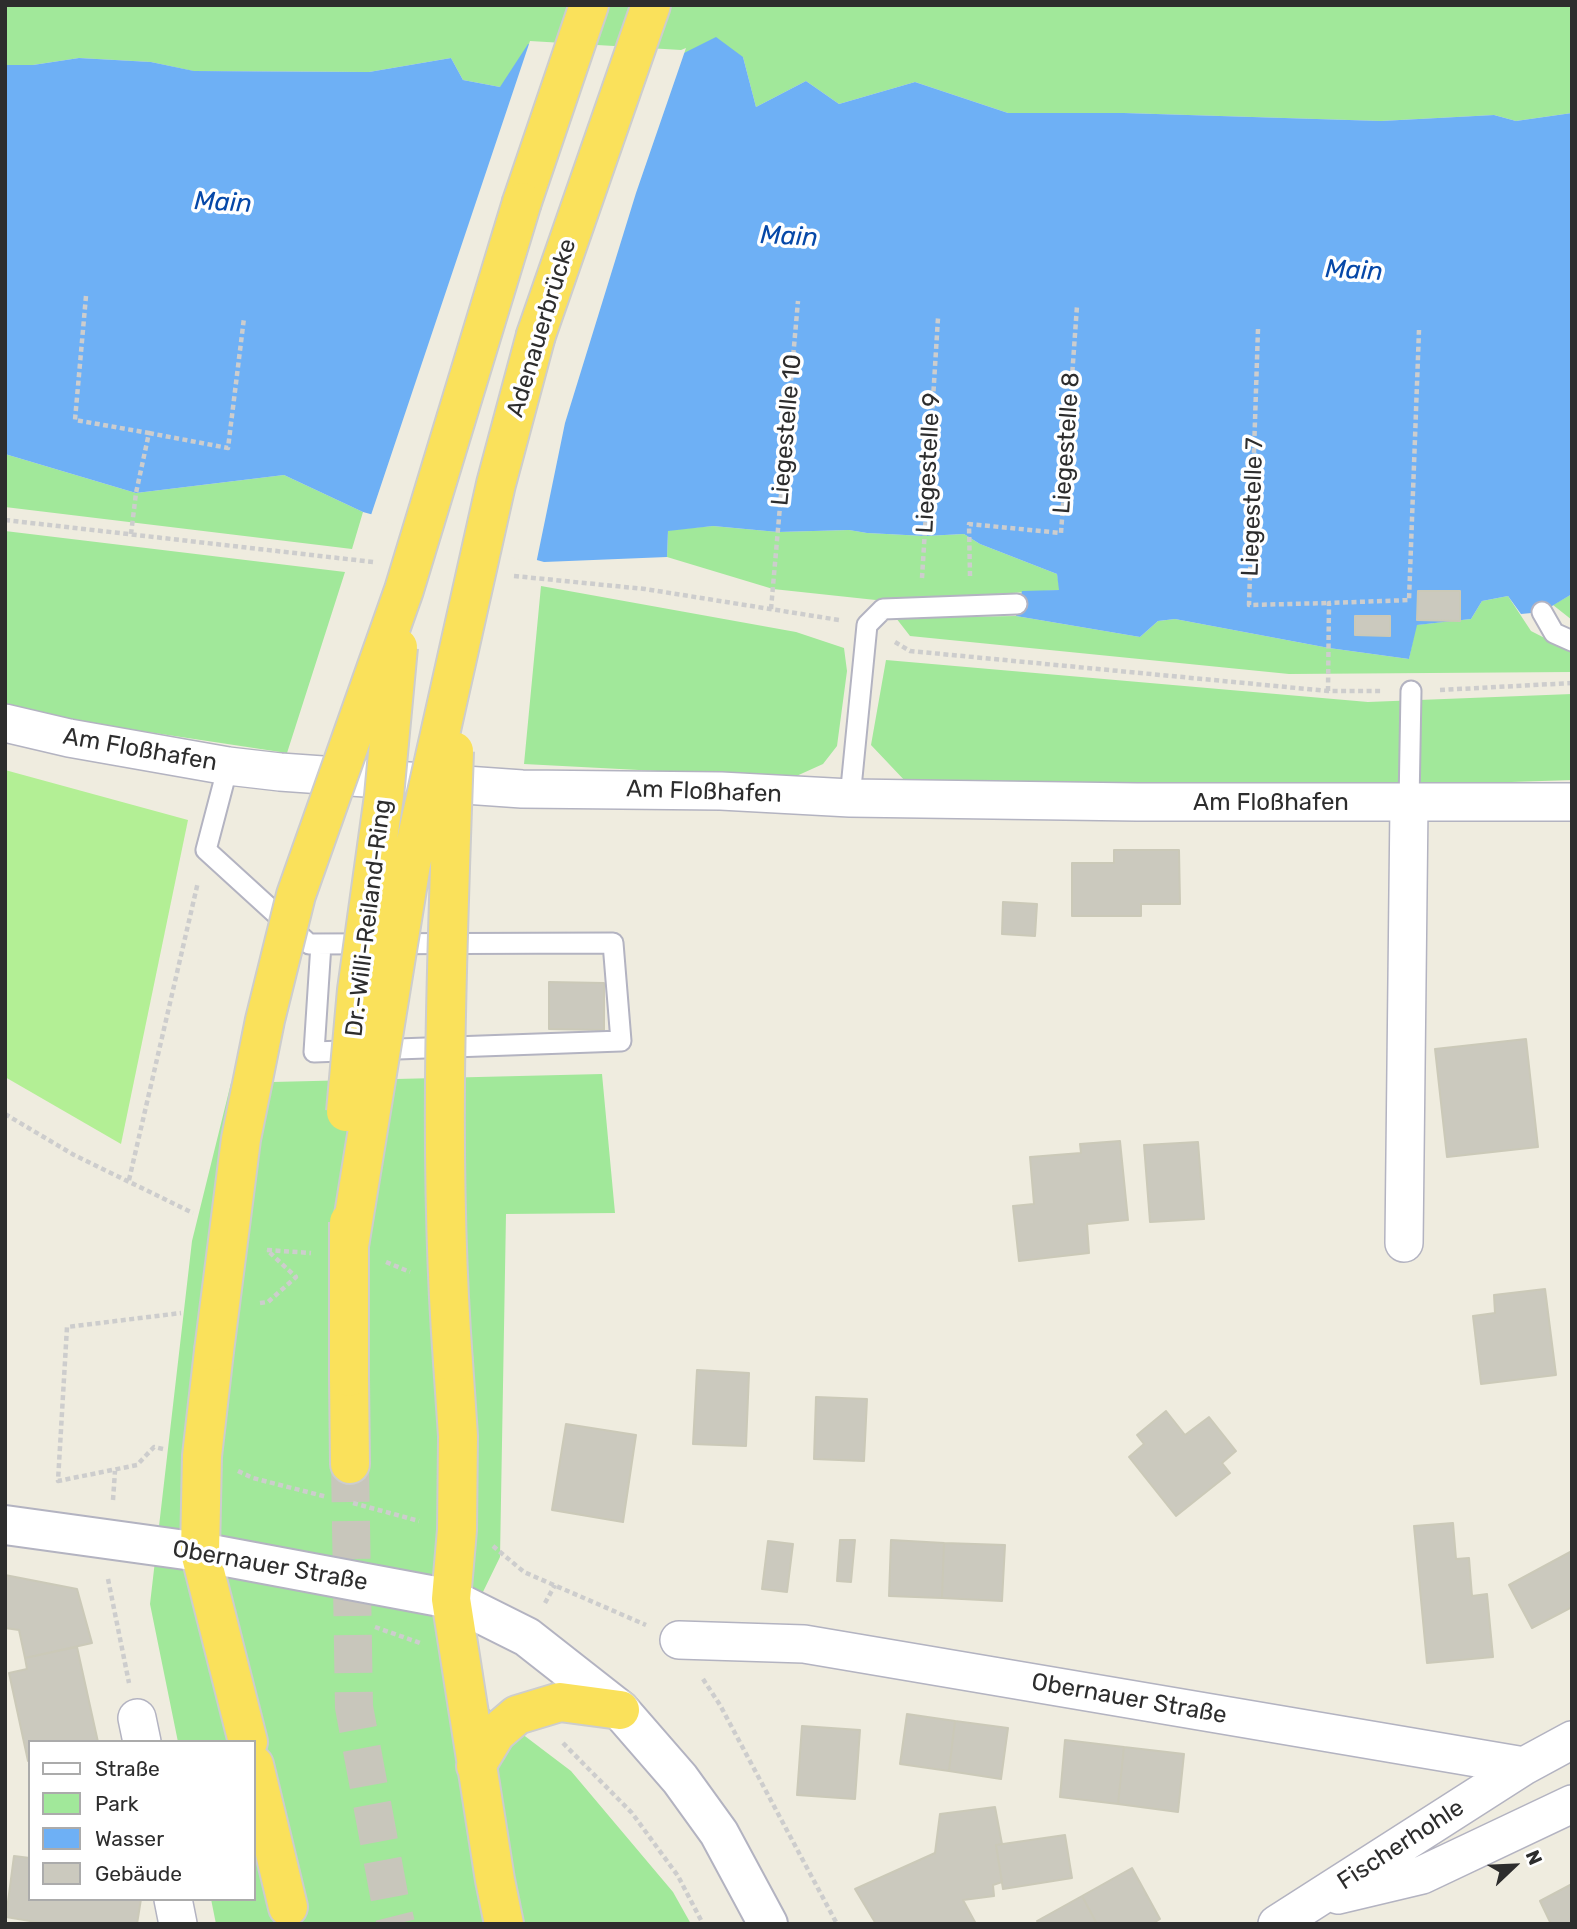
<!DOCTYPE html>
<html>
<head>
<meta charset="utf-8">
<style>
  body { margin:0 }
  #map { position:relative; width:1577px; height:1929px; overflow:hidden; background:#efecdf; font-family:Rubik,sans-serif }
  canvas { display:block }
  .frame { position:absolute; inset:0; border:7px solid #2d2d2d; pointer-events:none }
  .legend { position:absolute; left:28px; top:1740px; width:228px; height:161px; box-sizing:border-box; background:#fff; border:2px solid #ababab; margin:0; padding:9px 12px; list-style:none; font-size:21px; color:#2d2d2d }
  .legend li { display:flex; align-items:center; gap:14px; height:35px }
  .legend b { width:35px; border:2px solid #ababab }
  .north { position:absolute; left:1479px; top:1831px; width:70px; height:70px; -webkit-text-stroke:5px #fff; paint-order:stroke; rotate:67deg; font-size:19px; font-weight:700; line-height:28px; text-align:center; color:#2d2d2d }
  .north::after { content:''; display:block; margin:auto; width:24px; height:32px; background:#2d2d2d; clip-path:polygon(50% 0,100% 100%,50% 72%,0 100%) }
</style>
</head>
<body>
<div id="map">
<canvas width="1577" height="1929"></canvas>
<div class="frame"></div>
<ul class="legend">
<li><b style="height:9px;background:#fff"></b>Straße</li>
<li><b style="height:19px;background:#a1e89a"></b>Park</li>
<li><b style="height:19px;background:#6eb0f5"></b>Wasser</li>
<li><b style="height:19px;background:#cbc9be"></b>Gebäude</li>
</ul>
<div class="north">N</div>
</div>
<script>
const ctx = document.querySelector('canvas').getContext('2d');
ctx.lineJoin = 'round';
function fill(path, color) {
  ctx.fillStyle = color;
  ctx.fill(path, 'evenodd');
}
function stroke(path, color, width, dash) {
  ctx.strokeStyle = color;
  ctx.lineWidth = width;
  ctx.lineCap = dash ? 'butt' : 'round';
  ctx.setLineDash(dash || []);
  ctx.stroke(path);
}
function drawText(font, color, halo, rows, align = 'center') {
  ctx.font = font + ' Rubik,sans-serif';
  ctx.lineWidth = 7;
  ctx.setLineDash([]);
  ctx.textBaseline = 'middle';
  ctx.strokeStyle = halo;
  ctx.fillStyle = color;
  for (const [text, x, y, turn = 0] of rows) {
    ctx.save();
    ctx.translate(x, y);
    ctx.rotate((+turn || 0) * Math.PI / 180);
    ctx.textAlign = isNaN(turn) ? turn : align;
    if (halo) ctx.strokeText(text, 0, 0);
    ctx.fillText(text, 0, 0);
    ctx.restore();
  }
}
const green = new Path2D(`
  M5,5H1572V113L1516,121L1494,115L1381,121L1124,113H1008L915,82L839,104L806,81L756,107L743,57L682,54L500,87L463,80L451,58L369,72L193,71L151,62L79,58L33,65H5Z
  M5,454L136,493L284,475L363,512L352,549L5,507Z
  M713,526L778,532L849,530L867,533L925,536L964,534L980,544L1057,574L1060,590L885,601L773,589L667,557L668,530Z
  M5,531L345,572L287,753L42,716L5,707Z
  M541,586L796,632L844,648L847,671L837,746L823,764L792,778L524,764Z
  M1572,594V620L1553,605Z
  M1508,596L1531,631L1572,652V672L1289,674L910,636L896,618L1016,616L1140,637L1158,621L1175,619L1329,648L1409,659L1416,625L1471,619L1482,601Z
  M886,660L1368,702L1572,694V780L1331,788L907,783L871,745Z
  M602,1074L615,1213L506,1214L500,1557L443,1674L571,1771L673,1892L691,1924H216L211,1899H254V1742H178L150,1604L192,1241L231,1083Z`);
const pitch = new Path2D(`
  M5,770L188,820L121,1144L5,1077Z`);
const water = new Path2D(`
  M716,37L743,57L756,107L806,81L839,104L915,82L1008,113H1124L1381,121L1494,115L1516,121L1572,113V594L1542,612L1521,614L1508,596L1482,601L1471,619L1417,625L1409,659L1329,648L1175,619L1158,621L1140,637L1016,616L1022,591L1059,590L1057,574L980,544L964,534L925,536L867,533L849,530L778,532L713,526L668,531L667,557L544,562L363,512L284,475L136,493L5,454V65H33L79,58L151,62L194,71L369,72L451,58L463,80L500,87L528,44L682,54Z`);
const pier = new Path2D(`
  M530,41L681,50L686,48L636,193L565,423L536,564L370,518Z`);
const building = new Path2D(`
  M1418,591H1460V621L1417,620Z
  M1355,616H1390V636L1355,635Z
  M1114,850H1179L1180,904H1141V916H1072V863H1114Z
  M1003,902L1037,904L1035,936L1002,934Z
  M549,982L604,983V1030L549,1029Z
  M1526,1039L1538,1147L1447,1157L1435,1049Z
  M1120,1141L1128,1220L1087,1224L1089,1253L1019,1261L1013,1206L1034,1204L1030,1157L1081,1153L1080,1144Z
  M1198,1142L1204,1219L1150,1222L1144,1145Z
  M1545,1289L1556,1375L1481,1384L1473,1316L1495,1313L1494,1295Z
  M697,1370L749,1373L746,1446L693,1444Z
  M816,1397L867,1399L864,1461L814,1459Z
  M1166,1411L1185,1435L1209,1417L1236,1451L1222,1463L1230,1473L1176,1516L1129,1457L1144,1444L1137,1435Z
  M566,1424L636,1435L623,1522L552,1510Z
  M1453,1523L1456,1559L1469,1558L1472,1596L1487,1594L1493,1657L1427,1663L1414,1526Z
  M840,1540H855L851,1582L837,1581Z
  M891,1540L944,1543L942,1598L889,1596Z
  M768,1541L793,1544L787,1592L762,1589Z
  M944,1543L1005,1545L1002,1601L942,1598Z
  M1572,1551V1607L1532,1628L1509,1585Z
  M5,1575L77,1589L92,1643L25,1658L19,1630L5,1628Z
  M77,1647L98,1742H30L28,1761L9,1673L27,1669L25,1658Z
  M907,1714L955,1721L949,1771L900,1764Z
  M955,1721L1008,1728L1001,1779L949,1771Z
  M802,1726L860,1730L855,1799L797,1795Z
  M1065,1740L1124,1747L1118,1804L1060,1797Z
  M1124,1747L1184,1754L1178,1812L1118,1804Z
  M995,1807L1002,1844L996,1845L1002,1882L993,1885L994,1896L963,1900L976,1924H876L855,1889L935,1853L940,1814Z
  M1065,1835L1072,1878L1003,1889L996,1845Z
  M14,1856L30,1858V1899H141L137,1924H48L6,1917Z
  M1132,1868L1160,1919L1152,1924H1097L1082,1896Z
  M1572,1884V1924H1551L1540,1901Z
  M1082,1896L1097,1924H1039L1037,1921Z`);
const trunkTunnel = new Path2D(`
  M350,1464L354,1707L390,1900L396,1924`);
const path = new Path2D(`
  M86,296L75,420L149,433L136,493L131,534
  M1258,329L1249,605L1329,603
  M149,433L228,448L244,318
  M5,520L373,562
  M514,576L645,589L839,620
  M970,576L969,524L1061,533L1077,306
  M922,578L938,318
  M771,609L798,301
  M895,642L910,651L1328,691H1382
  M1440,690L1572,683
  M1328,691L1329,603L1409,600L1419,330
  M5,1114L74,1155L193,1213
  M129,1180L198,882
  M267,1250L311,1253
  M386,1262L410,1272
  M260,1303L268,1302L296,1277L267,1250
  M163,1449L154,1447L137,1465L58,1481L67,1327L181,1313
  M238,1471L253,1478L327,1497
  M113,1500L115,1471
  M353,1503L419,1521
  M493,1546L524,1572L646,1625
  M108,1579L129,1683
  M545,1603L555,1585
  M375,1627L420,1643
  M703,1679L720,1705L837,1924
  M563,1743L632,1813L678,1876L703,1924`);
const service = new Path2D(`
  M1542,612L1554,633L1572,641
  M228,766L206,850L309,944L613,943L621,1041L314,1052L321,944
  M850,798L867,625L883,609L1017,604
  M1409,804L1411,691`);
const minor = new Path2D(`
  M5,723L69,738L228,766L280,772L522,789L721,791L850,798L1137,802H1572
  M1404,1243L1409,804
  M679,1640L804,1644L1524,1766L1572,1740
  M137,1718L142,1742
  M1338,1895L1422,1875L1572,1804
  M173,1899L178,1924
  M1277,1924L1524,1766`);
const tertiary = new Path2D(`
  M451,1599L527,1637L620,1710L680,1779L719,1833L768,1924`);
const secondary = new Path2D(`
  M5,1525L200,1552L451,1599`);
const trunk = new Path2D(`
  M522,202L589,5
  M536,335L651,5
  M214,1351L202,1456L200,1552L248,1742
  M453,1362L458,1436L457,1530L451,1599L495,1880L504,1924
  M349,1377L350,1464
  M254,1765L288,1907
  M476,1766L496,1733L517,1715L560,1702L620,1710`);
const trunkBridge = new Path2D(`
  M346,1112L357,990L384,796L398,647
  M349,1222V1377
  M349,1246L411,864L496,484L536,335
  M214,1351L241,1139L265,1020L296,895L404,590L522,202
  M453,1362C438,1159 447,954 454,751`);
const streetNames = [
  ["Adenauerbrücke",542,328,-73],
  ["Liegestelle 10",787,430,-85],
  ["Liegestelle 8",1067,443,-86],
  ["Liegestelle 9",929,463,-87],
  ["Liegestelle 7",1253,507,-88],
  ["Am Floßhafen",140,750,10],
  ["Am Floßhafen",704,792,2],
  ["Am Floßhafen",1271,803],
  ["Dr.-Willi-Reiland-Ring",369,918,-83],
  ["Obernauer Straße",270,1566,10],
  ["Obernauer Straße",1129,1699,10],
  ["Fischerhohle",1401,1845,-33]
];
const waterNames = [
  ["Main",223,203,3],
  ["Main",789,237,3],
  ["Main",1354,271,3]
];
fill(green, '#a1e89a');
fill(pitch, '#b3ef95');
fill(water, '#6eb0f5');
fill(pier, '#efecdf');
fill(building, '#cbc9be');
stroke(building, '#cbc9b8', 2);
stroke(trunkTunnel, '#c8c6bb', 38, [38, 19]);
stroke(service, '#b3b3c1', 23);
stroke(minor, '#b3b3c1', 40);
stroke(tertiary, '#b3b3c1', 42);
stroke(secondary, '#b3b3c1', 42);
stroke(trunk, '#cdcdcd', 42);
stroke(path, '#cdcdcd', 4.5, [5, 3.5]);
stroke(service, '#fff', 19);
stroke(minor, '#fff', 37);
stroke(tertiary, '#fff', 38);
stroke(secondary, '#fff', 38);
stroke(trunk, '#fae15b', 38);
stroke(trunkBridge, '#cdcdcd', 42, []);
stroke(trunkBridge, '#fae15b', 38);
drawText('24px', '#2d2d2d', '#fff', streetNames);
drawText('italic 26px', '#0648a8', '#fff', waterNames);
</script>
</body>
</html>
